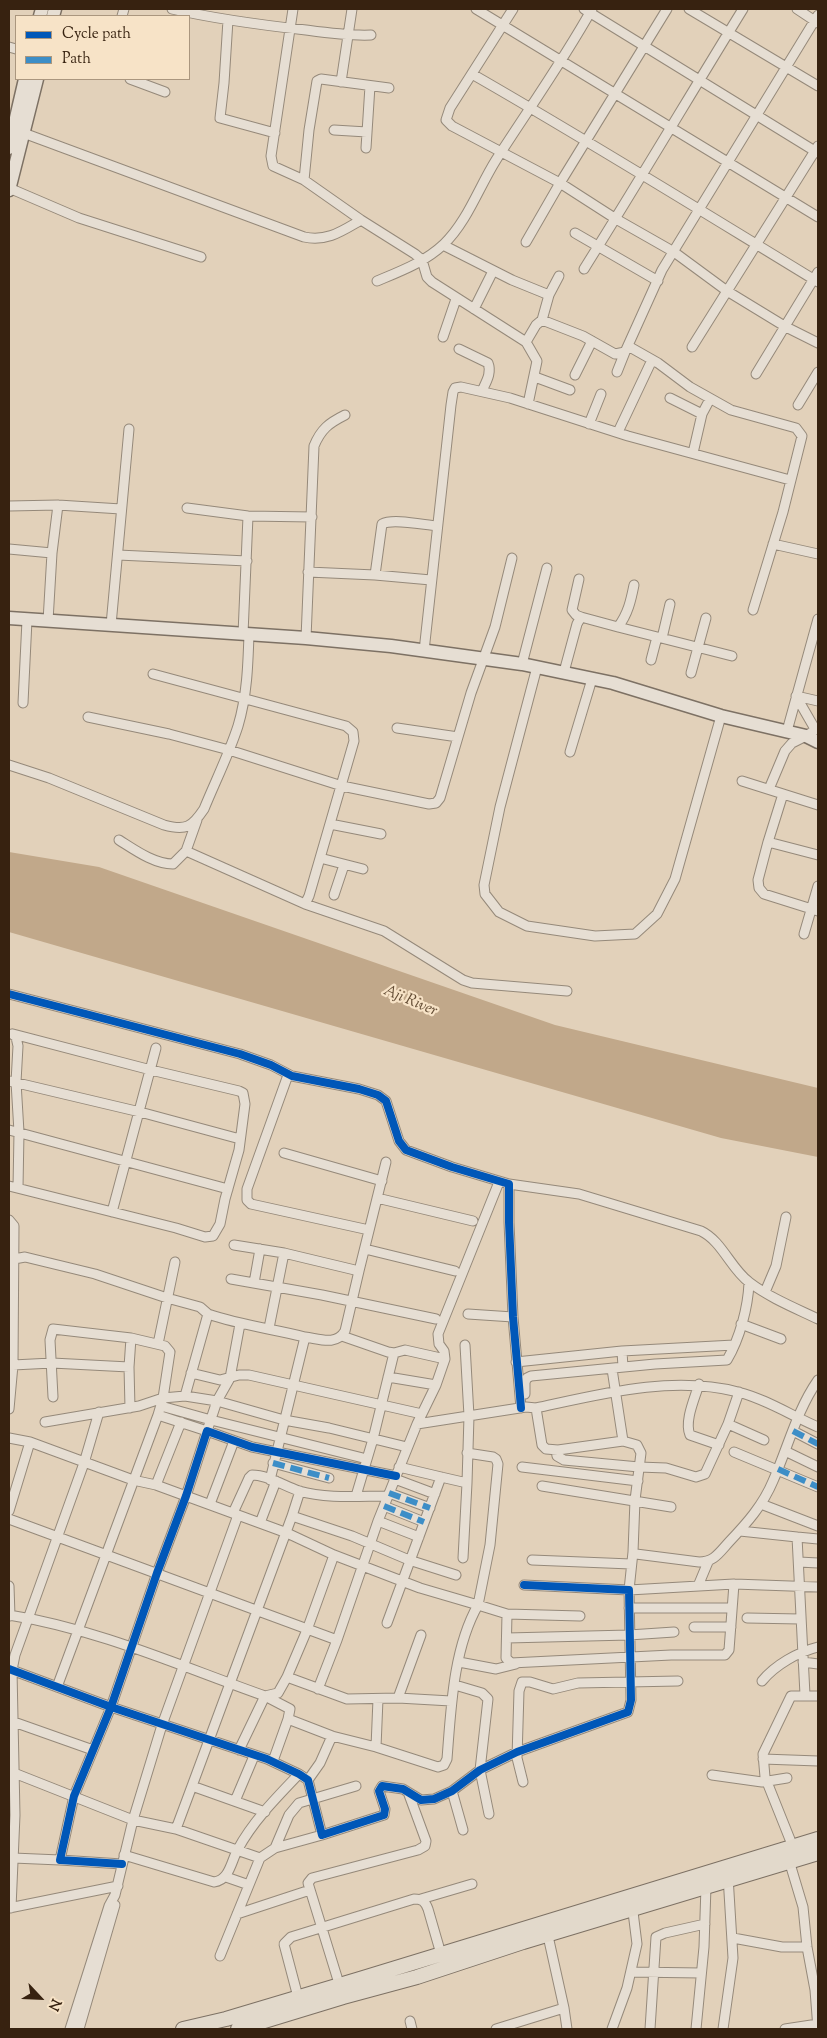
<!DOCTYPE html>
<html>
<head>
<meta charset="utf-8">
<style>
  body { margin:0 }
  #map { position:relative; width:827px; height:2038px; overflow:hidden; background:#e2d1ba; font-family:"Sorts Mill Goudy",serif }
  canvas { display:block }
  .frame { position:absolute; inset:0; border:10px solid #372210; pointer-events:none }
  .legend { position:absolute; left:15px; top:15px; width:175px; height:65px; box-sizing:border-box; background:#f7e3c7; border:1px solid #aa967e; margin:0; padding:6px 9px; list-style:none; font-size:15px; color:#372210 }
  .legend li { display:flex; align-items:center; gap:10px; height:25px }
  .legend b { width:25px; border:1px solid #aa967e }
  .north { position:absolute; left:15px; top:1973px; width:50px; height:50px; -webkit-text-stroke:4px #f7e3c7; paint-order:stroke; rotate:115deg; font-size:14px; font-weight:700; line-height:20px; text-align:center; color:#372210 }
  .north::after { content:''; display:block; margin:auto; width:18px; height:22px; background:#372210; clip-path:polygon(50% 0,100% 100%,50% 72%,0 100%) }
</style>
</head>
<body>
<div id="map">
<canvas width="827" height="2038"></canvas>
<div class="frame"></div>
<ul class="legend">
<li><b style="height:6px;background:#0057b8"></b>Cycle path</li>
<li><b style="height:6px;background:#3d8ec7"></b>Path</li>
</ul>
<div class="north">N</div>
</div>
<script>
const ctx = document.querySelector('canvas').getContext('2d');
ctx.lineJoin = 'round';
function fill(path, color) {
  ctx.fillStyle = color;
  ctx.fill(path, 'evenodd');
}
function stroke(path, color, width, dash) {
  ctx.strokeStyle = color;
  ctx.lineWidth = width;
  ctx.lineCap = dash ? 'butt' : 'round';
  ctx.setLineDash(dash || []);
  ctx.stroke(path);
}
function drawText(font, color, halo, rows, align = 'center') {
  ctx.font = font + ' "Sorts Mill Goudy",serif';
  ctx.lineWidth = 4.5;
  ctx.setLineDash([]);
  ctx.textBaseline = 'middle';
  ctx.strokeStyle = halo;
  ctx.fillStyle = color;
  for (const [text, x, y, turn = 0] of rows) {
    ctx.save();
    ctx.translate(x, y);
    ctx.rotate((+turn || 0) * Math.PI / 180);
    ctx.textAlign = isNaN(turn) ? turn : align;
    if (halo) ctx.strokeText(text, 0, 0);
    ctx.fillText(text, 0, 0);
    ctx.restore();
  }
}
const water = new Path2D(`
  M9,852L99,867L555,1025L818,1088V1157L721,1138L9,932Z`);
const minor = new Path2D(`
  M172,9C216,19 261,25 306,30C328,33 349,36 371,35
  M293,9L271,156L273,166L304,180L361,220L415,254L422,260L427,277L432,282L526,342L537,361L528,404
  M476,9L818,217
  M513,9L450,108L446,120L452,126L560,183L616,219L674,252L727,291L786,327L818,343
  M584,9L818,153
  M689,9L818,86
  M797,9L818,23
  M122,16L124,9
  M228,20L224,83L220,118L275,133
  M9,47L16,49
  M472,74C589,141 703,212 818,282
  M130,79L165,92
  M341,82L352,9
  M334,130L367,132
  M18,131L304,237C327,242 342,231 361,220
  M366,148L370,86
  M304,180L309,130L317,81L321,79L389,88
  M9,188L79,218L201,257
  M575,233L658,281
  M526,242L560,183L667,9
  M443,245L512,280L549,295L542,320
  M584,269C638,183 690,95 743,9
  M377,281C401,271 425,262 444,244C467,222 479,187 496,160C528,110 563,61 592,9
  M549,295L559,276
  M474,309L493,271
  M443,337L456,299
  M526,342L536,325L542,320L583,336L615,354L625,352L662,270L818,15
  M628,346L658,363L690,387L731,410L796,428L802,436L783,512L753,610
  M692,347L818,146
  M459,349L488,363C492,373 486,382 482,391
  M617,372L625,352
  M756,374L818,272
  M575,375L592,341
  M535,377L570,390
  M670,398L702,414
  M798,405L818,372
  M589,424L601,394
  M618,432L652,360
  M693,453L702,414L710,399
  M9,506L58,505L121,509
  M187,508L248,516L312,517
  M773,544L818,554
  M9,549L52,553
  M118,555L247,561
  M308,572L375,575L431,580
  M375,575L382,524C393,518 424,525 437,526
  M579,579L572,610L576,615L581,617
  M48,621L52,553L58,505
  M111,625L129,429
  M618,627L732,656
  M243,634L248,516
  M306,638L314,446C321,429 329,423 345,415
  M662,638L670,604
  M424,651L451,405L453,392L455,388L461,387L510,398L628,436L790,480
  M651,660L657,637
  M522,664L547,568
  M537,667L500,807L484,885L485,894L499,912L527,926L595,936L635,934L657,914L675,879L721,716
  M564,672L577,624L581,617L618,627C628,614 631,600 634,585
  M691,673L706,618
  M153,674L346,726L353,732L354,741L309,896L305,904L186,851
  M796,696L815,729
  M796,696L818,701
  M23,703L27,620
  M88,717L169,734L229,750L342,786L429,804L436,803L440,798L471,693L495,627L512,558
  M397,728L458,737
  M787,731L818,619
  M570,752L592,679
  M9,765L49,778L164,825C186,831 192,827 204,809C215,782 229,754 238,726C247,696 248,665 249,634
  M742,781L818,805
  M769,789L785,751L792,743L806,736L818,728
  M783,794L768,842L758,880L759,888L764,894L818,911
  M330,824L381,834
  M119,840C135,850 154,864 173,864L186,851L197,820
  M768,842L818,855
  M320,858L363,869
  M334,895L344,865
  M305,904L384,931L463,980L472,983L567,991
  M804,934L818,886
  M9,994L240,1054L271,1065L292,1076L359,1089L378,1095L386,1101L399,1141L406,1150L452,1167L509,1184V1222L513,1317L521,1408
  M12,1034L16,1037L18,1046L16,1082L19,1132L18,1188
  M288,1075L247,1189V1200L251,1204L369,1230
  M9,1081L140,1112L240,1139
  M9,1130L228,1189
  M284,1153L382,1181
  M509,1184L579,1194L701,1231C722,1241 731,1269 749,1282C770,1298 795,1308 818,1319
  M9,1186L176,1228L205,1237L213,1236L220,1224L225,1199L239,1150L245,1104L243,1093L239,1091L151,1070L13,1034
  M377,1198L473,1221
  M112,1212L156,1048
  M9,1220L14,1226L13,1365L9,1409
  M234,1245L284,1253L269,1328
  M365,1249L455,1271
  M284,1253L359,1271L386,1162
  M14,1259L25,1257L95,1274L167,1298L200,1307L208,1314
  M231,1279L322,1295L436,1319
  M254,1283L260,1249
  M765,1292L776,1266L786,1217
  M468,1314L513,1317
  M741,1324L781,1339
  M342,1336L388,1352L394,1353L405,1350L445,1359
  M305,1337C320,1339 336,1346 345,1331L359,1271
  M158,1344L175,1262
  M465,1345L469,1416L467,1483
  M622,1351L734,1345
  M516,1362L622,1351L623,1367
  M13,1365L52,1363L129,1367L131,1338
  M129,1367L130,1408
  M612,1369L623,1441L637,1445L641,1453L635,1500L633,1552L636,1554L699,1562C714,1562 719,1553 729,1542C747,1523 763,1505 773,1481C788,1447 797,1410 818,1380
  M191,1373L220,1380L239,1375H249L422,1414
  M388,1377L436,1385
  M699,1384C695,1398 684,1421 690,1435L719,1445
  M739,1392L728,1424L764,1440
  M525,1394V1382L527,1378L531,1376L655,1364L727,1360C740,1338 748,1307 749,1283
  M185,1396L208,1314C240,1325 273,1329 305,1337L270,1480
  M53,1397L50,1340L53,1329L131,1338L165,1346L170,1352L163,1398L158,1415
  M161,1406L211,1420L367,1459
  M536,1408L542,1445L546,1449L558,1450L623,1441
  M45,1422L139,1406L163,1398L185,1396L217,1401L284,1420L329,1428L407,1447
  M417,1424L526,1407L536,1408C601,1394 672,1375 738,1392C766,1399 792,1416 818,1427
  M793,1431L818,1444
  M9,1438L30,1442L133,1480L156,1485L287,1533L334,1555L420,1588L478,1605L490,1545L498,1464L496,1459L493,1457L467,1453
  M556,1450L557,1456L564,1460L639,1467L666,1468L696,1477L705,1474L728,1424
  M785,1451L818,1467
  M734,1452L818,1487
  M273,1463L329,1478
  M522,1467L638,1481
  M441,1477L467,1483L463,1558
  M395,1479L435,1494
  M156,1485L181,1422
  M542,1486L671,1507
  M389,1493L430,1508
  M356,1496L373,1439L394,1353
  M210,1504L234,1441
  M761,1504L818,1526
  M384,1506L424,1522
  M9,1511L30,1442
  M233,1513L249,1478L252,1475C268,1475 284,1486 299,1491C327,1499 359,1496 388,1496
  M292,1516L300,1491
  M9,1519L337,1640
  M378,1521L419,1537
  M260,1523L276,1481
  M740,1531L797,1537L805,1695
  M797,1537L818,1539
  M633,1552L629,1590L734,1584L818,1587
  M532,1560L631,1564
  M799,1562L818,1563
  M9,1586L10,1616
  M698,1586L708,1562
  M629,1608H732
  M507,1614L506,1658L511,1663L671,1655H725L729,1650L734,1584
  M9,1615C98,1629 180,1666 265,1696L278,1693L287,1677L307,1630L334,1555
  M747,1618L800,1619
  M387,1623L441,1477L399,1467
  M694,1627H731
  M507,1638L629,1635L674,1632
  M459,1662L496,1669L516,1664
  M803,1662L818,1664
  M9,1669L111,1707L267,1759L299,1774L308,1780L322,1835L384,1815L385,1809L379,1791L382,1786L403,1789L421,1800L434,1799L452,1791L480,1770L517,1752L628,1712L631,1700L629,1590L524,1585
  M287,1677L347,1699L398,1698L451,1701
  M762,1681C775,1665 798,1652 818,1647
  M455,1685L482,1693L488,1699L480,1770L489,1814
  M57,1687L158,1415L207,1431L217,1401L230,1378L240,1324
  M318,1689L337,1640L378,1521L417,1424L436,1385L445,1359L444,1351L439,1344L438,1334L499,1182
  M398,1698L421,1635
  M288,1719L332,1736
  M11,1721L93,1750
  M376,1747L378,1699
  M239,1750L265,1696L290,1709L288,1719L273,1761
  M763,1759L818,1761
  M9,1771L133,1820L176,1829L260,1858L220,1956
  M712,1775L762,1782L787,1778
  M308,1780L320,1763L332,1736L376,1747L438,1767L444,1765L447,1759C451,1709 453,1649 478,1605L507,1614L580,1616
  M523,1782L517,1758L519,1691L522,1682H530L553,1689L578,1683L678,1681
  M452,1791L463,1830
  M235,1801L254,1756
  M265,1812L192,1786L292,1516L352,1536L409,1560L456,1575
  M176,1829L192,1786
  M793,1847L765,1777L763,1754L791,1696H818
  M275,1848L322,1835
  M124,1855L214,1882C230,1880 231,1861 238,1849C253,1821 277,1797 299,1774
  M788,1857L803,1907L807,1947L815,1990L818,2029
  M13,1858L60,1860
  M260,1858L275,1848L289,1815L299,1803L356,1786
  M122,1864L60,1860L74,1796L111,1707L157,1573L186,1496L207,1431L252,1447L396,1476
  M226,1877L249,1885
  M421,1899L472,1884
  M9,1908L118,1886
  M11,1908L15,1815L12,1670L15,1655L84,1463L99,1412
  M237,1914L310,1890
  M548,1936L564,2008L567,2029
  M733,1938L782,1947H807
  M631,1972L701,1973
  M341,1990L308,1883L312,1878L418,1850L425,1846L426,1841L408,1792
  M298,1997L284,1944L291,1937L414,1899C422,1899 425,1901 428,1909L441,1954
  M410,2021L412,2029
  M70,2029L109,1906L115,1895L133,1820L162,1725L238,1515
  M79,2029L115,1905
  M496,2029L564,2008
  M612,2029L627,1988L637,1944L632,1904
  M650,2029L656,1937L665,1933L705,1924
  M696,2029L704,1947L706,1886
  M723,2029L733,1958L728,1876
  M785,2029L818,2024`);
const secondary = new Path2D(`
  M40,16L42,9
  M53,16L55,9
  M9,148L25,79
  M9,190L37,79
  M9,618L306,638L391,646L522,664L613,683L721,716L806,736L818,742`);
const primary = new Path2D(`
  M183,2029L226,2019L360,1979L818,1839
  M238,2029L343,1997L417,1977L523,1942L818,1853`);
const quiet = new Path2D(`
  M793,1431L818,1444
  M273,1463L329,1478
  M778,1469L818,1487
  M389,1493L430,1508
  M384,1506L424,1522`);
const cycleway = new Path2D(`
  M9,994L240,1054L271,1065L292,1076L359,1089L378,1095L386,1101L399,1141L406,1150L452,1167L509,1184V1222L513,1317L521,1408
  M9,1669L111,1707L267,1759L299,1774L308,1780L322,1835L384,1815L385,1809L379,1791L382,1786L403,1789L421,1800L434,1799L452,1791L480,1770L517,1752L628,1712L631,1700L629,1590L524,1585
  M122,1864L60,1860L74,1796L111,1707L157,1573L186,1496L207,1431L252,1447L396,1476`);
const waterNames = [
  ["Aji River",410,1002,23]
];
fill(water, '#c1a88a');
stroke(minor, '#95897a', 11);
stroke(secondary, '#7d7164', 15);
stroke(primary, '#7d7164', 16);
stroke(minor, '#e6ded3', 9);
stroke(secondary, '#e6ded3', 12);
stroke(primary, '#e2d9cb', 14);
stroke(quiet, '#3d8ec7', 6, [12, 6]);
stroke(cycleway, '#0057b8', 8);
drawText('italic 16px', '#624b33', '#f7e3c7', waterNames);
</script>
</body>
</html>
